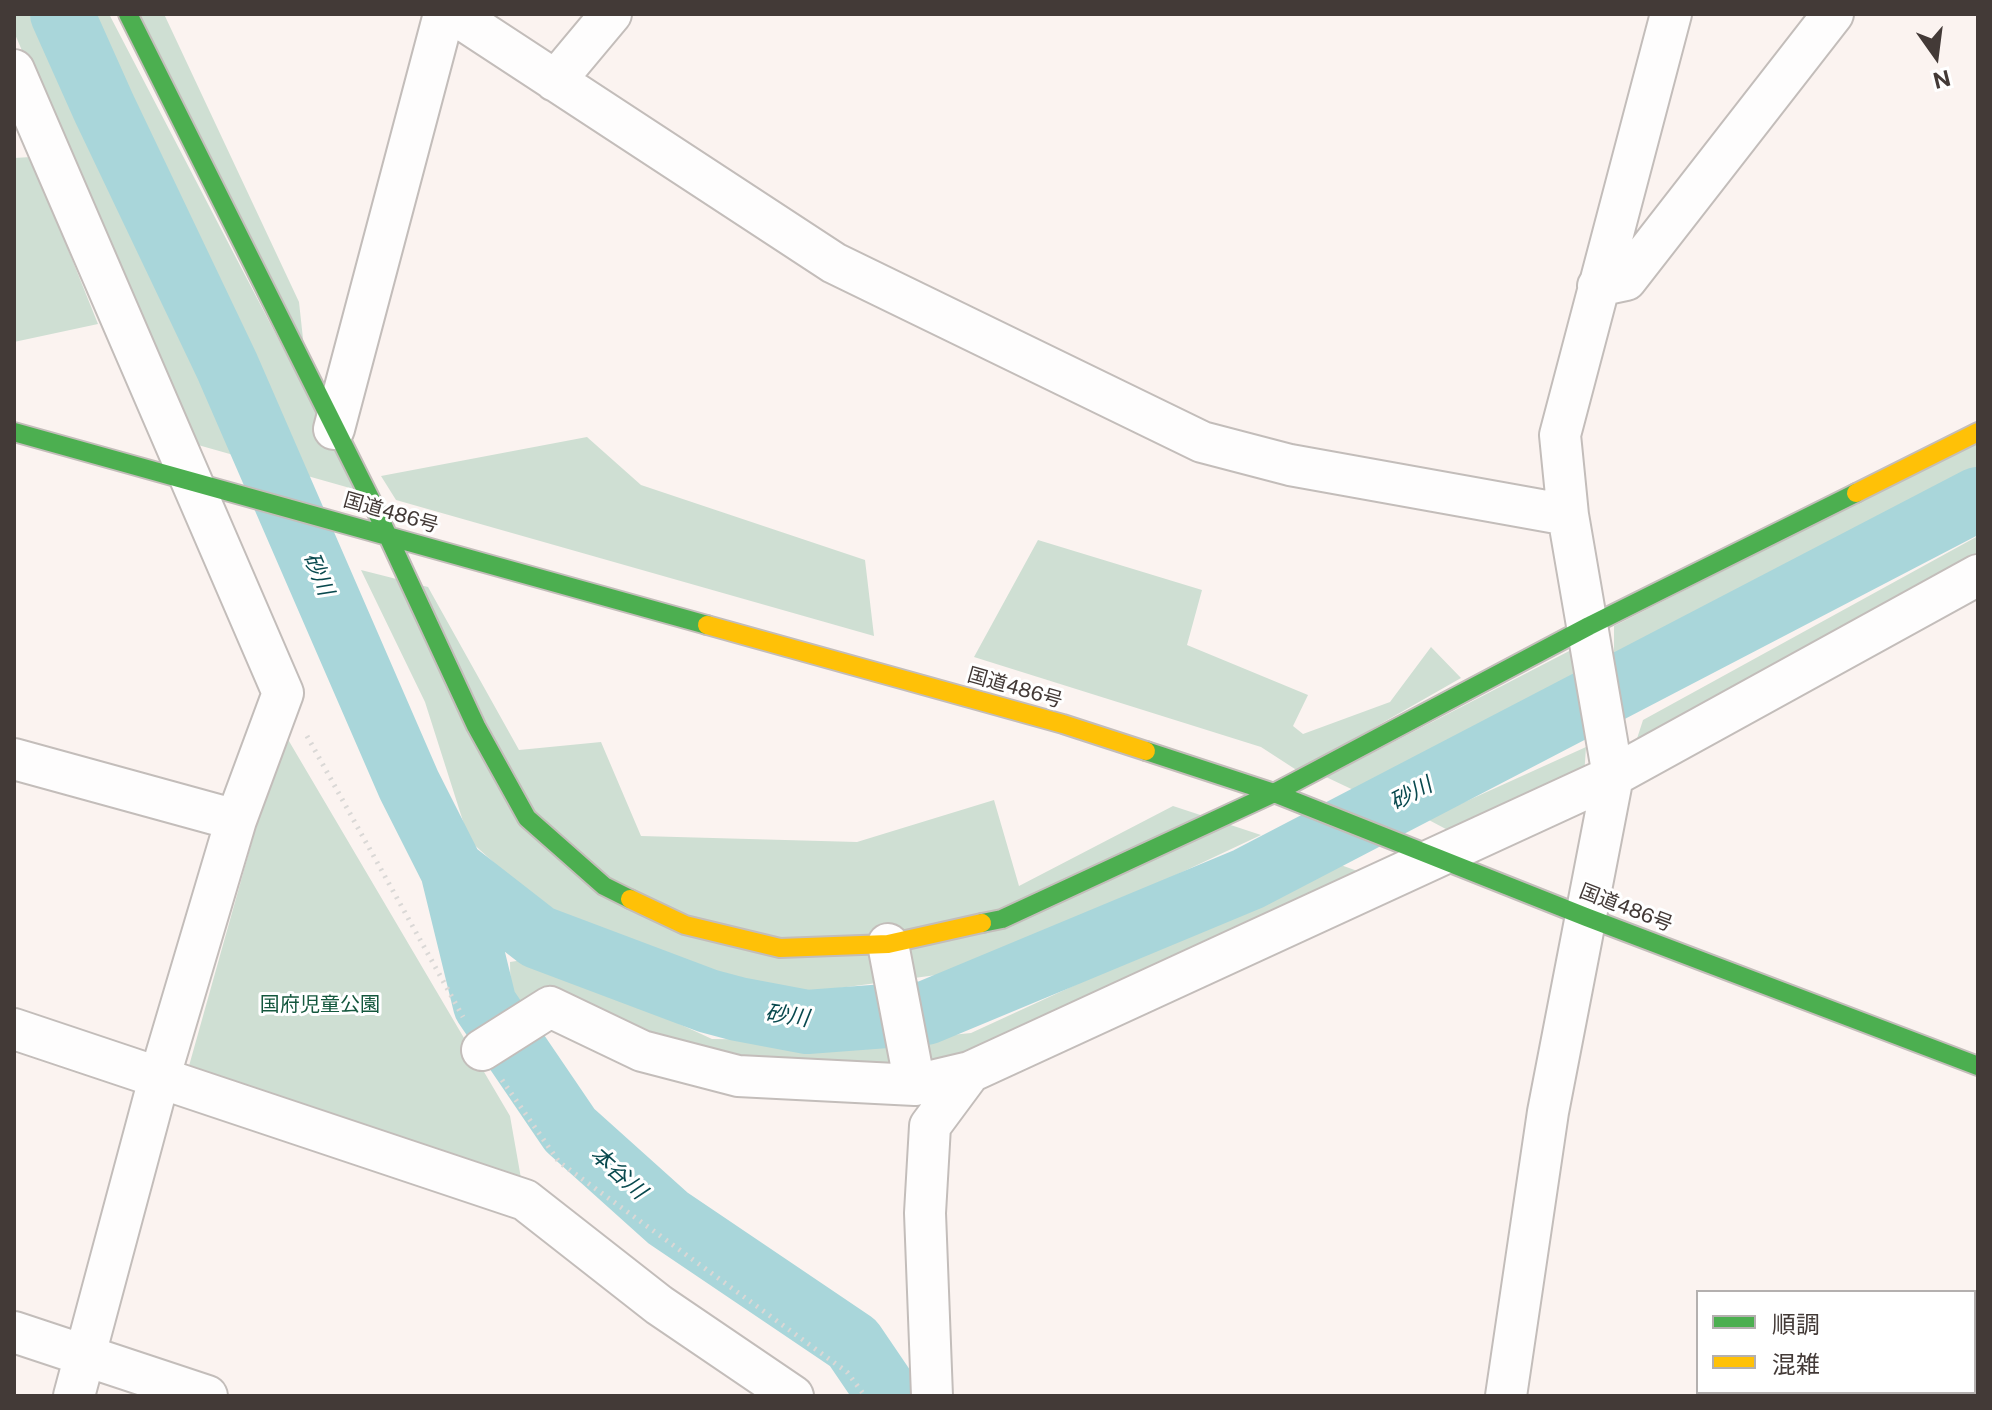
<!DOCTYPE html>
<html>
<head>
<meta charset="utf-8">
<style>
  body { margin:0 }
  #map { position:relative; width:1992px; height:1410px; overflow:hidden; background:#fbf3f0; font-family:"Public Sans","Noto Sans JP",sans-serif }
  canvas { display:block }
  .frame { position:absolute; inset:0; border:16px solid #433a37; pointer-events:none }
  .legend { position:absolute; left:1696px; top:1290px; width:280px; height:104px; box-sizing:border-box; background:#fff; border:2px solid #b4b0af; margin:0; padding:10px 14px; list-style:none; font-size:24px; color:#433a37 }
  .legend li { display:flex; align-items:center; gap:16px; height:40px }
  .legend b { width:40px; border:2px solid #b4b0af }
  .north { position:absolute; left:1896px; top:16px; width:80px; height:80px; -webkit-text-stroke:6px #fff; paint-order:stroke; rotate:166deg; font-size:22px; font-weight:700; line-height:32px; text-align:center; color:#433a37 }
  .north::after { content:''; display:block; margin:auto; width:28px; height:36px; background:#433a37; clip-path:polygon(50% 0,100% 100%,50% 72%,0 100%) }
</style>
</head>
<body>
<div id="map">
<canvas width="1992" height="1410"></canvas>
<div class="frame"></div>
<ul class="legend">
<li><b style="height:10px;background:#4caf50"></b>順調</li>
<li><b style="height:10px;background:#ffc107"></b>混雑</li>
</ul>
<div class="north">N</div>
</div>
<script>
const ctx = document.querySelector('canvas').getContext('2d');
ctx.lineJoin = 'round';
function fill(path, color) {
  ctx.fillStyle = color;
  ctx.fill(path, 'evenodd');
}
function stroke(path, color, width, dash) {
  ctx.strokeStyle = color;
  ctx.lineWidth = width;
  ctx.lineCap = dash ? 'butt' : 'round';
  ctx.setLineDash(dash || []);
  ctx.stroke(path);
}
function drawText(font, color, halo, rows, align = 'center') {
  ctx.font = font + ' "Public Sans","Noto Sans JP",sans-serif';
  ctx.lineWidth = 6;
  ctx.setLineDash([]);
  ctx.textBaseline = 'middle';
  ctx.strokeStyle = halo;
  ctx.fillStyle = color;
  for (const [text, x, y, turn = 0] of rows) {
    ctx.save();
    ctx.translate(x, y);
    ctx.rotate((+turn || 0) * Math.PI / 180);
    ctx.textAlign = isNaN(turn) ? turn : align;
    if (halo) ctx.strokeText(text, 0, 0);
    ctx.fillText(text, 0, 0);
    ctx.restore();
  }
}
const green = new Path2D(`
  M14,14H109L357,490L191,443L14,32Z
  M139,14H164L299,302L304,348Z
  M31,157L98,324L14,342V158Z
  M587,437L641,485L865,560L874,636L396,500L381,476Z
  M1978,442V473L1614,663V626Z
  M1978,536V560L1633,751L1643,720Z
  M1038,540L1202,590L1187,645L1308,695L1293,726L1303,734L1390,702L1431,647L1461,678L1298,771L1261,747L974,657Z
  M361,570L428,587L519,750L601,742L641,836L857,842L994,800L1019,886L1173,806L1261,835L974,970L772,997L568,930L469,840L425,702Z
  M1573,649L1576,685L1364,795L1326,777Z
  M283,731L510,1116L522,1184L187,1073Z
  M1586,747L1584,777L1459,836L1427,819Z
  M1338,864L1374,877L927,1070L922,1038L971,1033Z
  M536,958L712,1039L893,1041L899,1071L733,1064L511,1012L510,962Z`);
const river = new Path2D(`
  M62,14L104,108L227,366L409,785L452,870L538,937L708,1001L738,1009L807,1022L926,1013L1248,879L1978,499
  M452,870L485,1005L570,1130L668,1218L853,1343L889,1396`);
const path = new Path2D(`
  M307,736L463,1017
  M502,1080L559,1162L847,1372L865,1396`);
const street = new Path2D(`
  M454,14L834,263L1202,442L1290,465L1568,515
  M14,70L283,693L236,820L159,1079L74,1396
  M555,81L611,14
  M1598,286L1626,280L1833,14
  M334,429L444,14
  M14,759L236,820
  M888,944L915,1085
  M14,1029L525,1200L659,1305L793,1396
  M482,1050L550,1007L642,1051L738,1076L915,1085L970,1072
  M14,1332L207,1396
  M932,1396L925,1213L930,1126L970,1072L1613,776L1978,575
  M1506,1396L1548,1112L1613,776L1568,515L1560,435L1671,14`);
const fast = new Path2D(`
  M128,14L373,504L476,726L527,818L604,886L630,899
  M14,432L707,625
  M1146,751L1274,793L1586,917L1978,1066
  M982,923L1002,919L1274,793L1589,626L1856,493`);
const slow = new Path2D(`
  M1856,493L1978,432
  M707,625L1063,724L1146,751
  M630,899L685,925L780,948L888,944L982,923`);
const streetNames = [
  ["国道486号",391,513,16],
  ["国道486号",1015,688,16],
  ["国道486号",1626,908,21]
];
const parkNames = [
  ["国府児童公園",320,1005]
];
const waterNames = [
  ["砂川",318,574,67],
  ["砂川",1411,794,-28],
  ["砂川",787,1016,8],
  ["本谷川",618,1173,42]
];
fill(green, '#cfdfd3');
stroke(river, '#a9d6da', 64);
stroke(street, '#c3bdba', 44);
stroke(fast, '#c3bdba', 22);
stroke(slow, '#c3bdba', 22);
stroke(path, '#dad8d6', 5, [2, 6]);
stroke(street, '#fefdfd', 40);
stroke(fast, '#4caf50', 18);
stroke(slow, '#ffc107', 18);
drawText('20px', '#433a37', '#fff', streetNames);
drawText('20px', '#14573d', '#fff', parkNames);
drawText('italic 22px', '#09494e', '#fff', waterNames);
</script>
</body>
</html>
